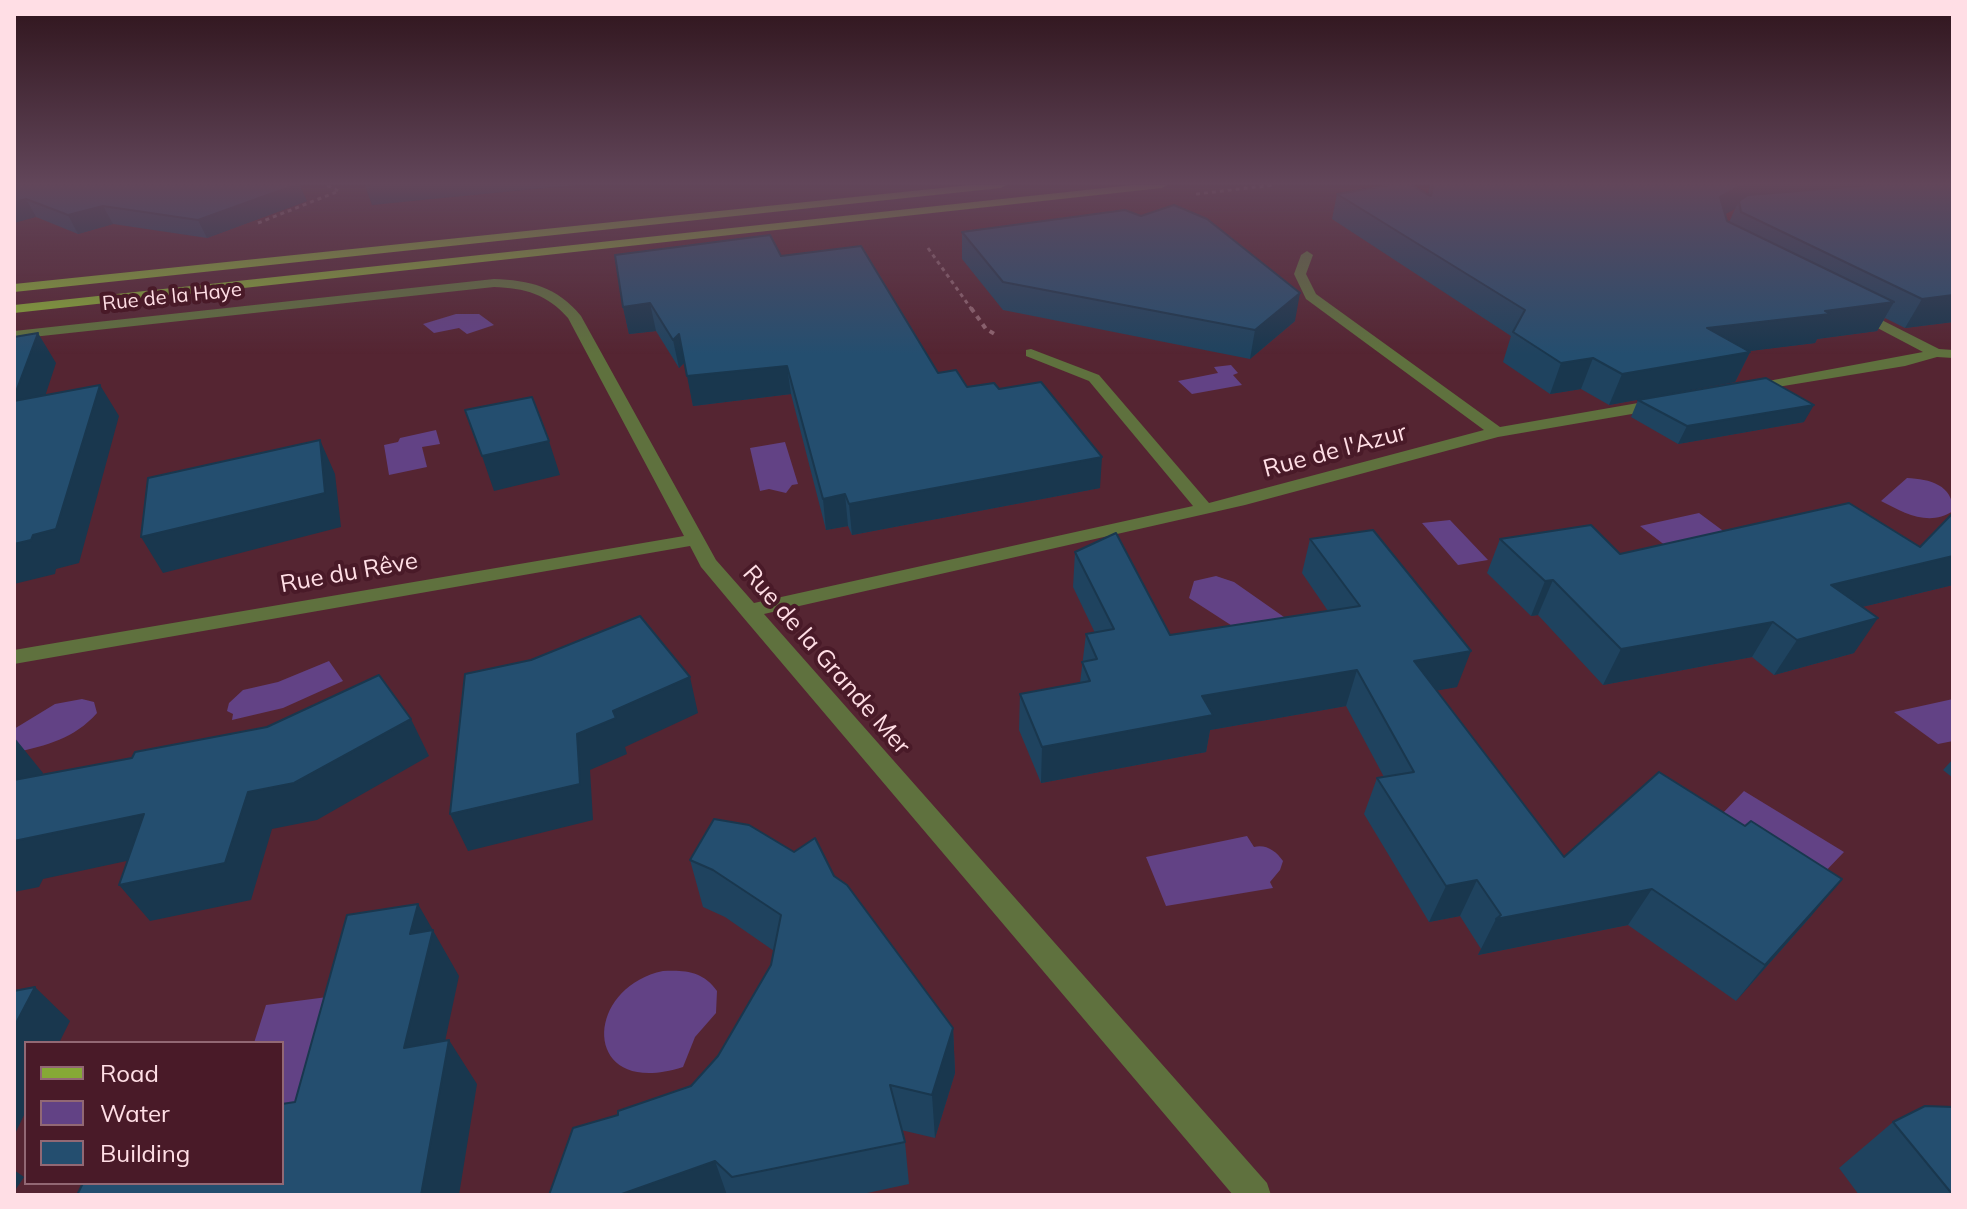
<!DOCTYPE html>
<html>
<head>
<meta charset="utf-8">
<style>
  body { margin:0 }
  #map { position:relative; width:1967px; height:1209px; overflow:hidden; background:#552532; font-family:Mulish,sans-serif }
  canvas { display:block }
  .frame { position:absolute; inset:0; border:16px solid #ffdee5; pointer-events:none }
  .legend { position:absolute; left:24px; top:1041px; width:260px; height:144px; box-sizing:border-box; background:#491a28; border:2px solid #926874; margin:0; padding:10px 14px; list-style:none; font-size:24px; color:#ffdee5 }
  .legend li { display:flex; align-items:center; gap:16px; height:40px }
  .legend b { width:40px; border:2px solid #926874 }
</style>
</head>
<body>
<div id="map">
<canvas width="1967" height="1209"></canvas>
<div class="frame"></div>
<ul class="legend">
<li><b style="height:10px;background:#86a936"></b>Road</li>
<li><b style="height:22px;background:#624285"></b>Water</li>
<li><b style="height:22px;background:#244e6f"></b>Building</li>
</ul>
</div>
<script>
const ctx = document.querySelector('canvas').getContext('2d');
ctx.lineJoin = 'round';
function fill(path, color) {
  ctx.fillStyle = color;
  ctx.fill(path, 'evenodd');
}
function stroke(path, color, width, dash) {
  ctx.strokeStyle = color;
  ctx.lineWidth = width;
  ctx.lineCap = dash ? 'butt' : 'round';
  ctx.setLineDash(dash || []);
  ctx.stroke(path);
}
function drawText(font, color, halo, rows, align = 'center') {
  ctx.font = font + ' Mulish,sans-serif';
  ctx.lineWidth = 8;
  ctx.setLineDash([]);
  ctx.textBaseline = 'middle';
  ctx.strokeStyle = halo;
  ctx.fillStyle = color;
  for (const [text, x, y, turn = 0] of rows) {
    ctx.save();
    ctx.translate(x, y);
    ctx.rotate((+turn || 0) * Math.PI / 180);
    ctx.textAlign = isNaN(turn) ? turn : align;
    if (halo) ctx.strokeText(text, 0, 0);
    ctx.fillText(text, 0, 0);
    ctx.restore();
  }
}
const water = new Path2D(`
  M456,314H479L494,325L467,334L459,328L434,333L423,324Z
  M1231,365L1238,373L1233,375L1242,385L1192,394L1178,381L1218,373L1214,367Z
  M436,430L440,444L422,447L427,467L389,475L384,445L398,442L400,438Z
  M785,442L798,484L792,485L786,493L769,489L760,491L750,448Z
  M1907,478C1930,479 1953,485 1953,511C1929,527 1904,513 1881,501Z
  M1699,513L1726,533L1666,546L1640,526Z
  M1450,520L1488,560L1458,565L1422,523Z
  M1216,576L1234,582L1284,617L1285,621L1254,640L1189,598L1194,581Z
  M329,661L343,681L283,708L232,720L233,714L227,711L229,703L243,690L278,682Z
  M82,699L94,702L97,713C74,739 47,745 14,753V729L55,704Z
  M1953,699V741L1938,744L1894,712Z
  M1744,791L1844,852L1820,877L1722,814Z
  M1247,836L1254,847C1266,844 1276,851 1283,861L1280,870L1270,882L1273,888L1166,906L1146,857Z
  M663,971C685,970 703,971 717,991L716,1013L695,1037L683,1067C581,1100 582,988 663,971Z
  M335,996L303,1114L282,1117V1043H254L266,1005Z`);
const pathFar1 = new Path2D(`
  M1196,194L1274,185
  M258,223L339,191L326,185
  M928,248L972,310`);
const path = new Path2D(`
  M971,308L986,329L998,336`);
const minor = new Path2D(`
  M1307,251L1313,255L1306,274L1316,294L1500,427L1661,399L1669,404L1661,409L1498,437L1245,505L764,614L1267,1183L1271,1195H1233L742,616L701,567L690,546L14,664V650L684,536L568,318C547,294 525,288 494,287L14,339V331L494,279C529,280 558,287 581,316L716,560L754,603L1193,506L1089,381L1026,356V350L1031,349L1099,375L1209,503L1484,430L1306,299L1294,274L1301,255Z
  M1856,307L1939,349L1953,350V358L1937,357L1905,366L1747,392L1744,389L1752,384L1923,352L1851,314L1849,311Z`);
const major = new Path2D(`
  M970,185H1006L1001,188L14,292V284Z
  M1132,185H1167L1162,188L14,313V305Z`);
const wall = new Path2D(`
  M14,185L307,201L207,238L113,224L78,234L36,217Z
  M1430,185H1953V322L1905,328L1885,318L1877,331L1817,339L1815,343L1749,351L1750,352L1735,382L1609,405L1581,389L1550,394L1503,362L1511,336L1332,219L1337,194H1428ZM1733,209H1735L1729,222L1727,221L1725,214Z
  M962,232L1295,321L1250,359L1003,310L962,259Z
  M781,256L938,373L967,387L999,389L1100,488L852,535L848,526L826,530L791,394L693,406L685,362L679,368L656,331L629,334L623,307Z
  M1638,400L1804,422L1678,444L1631,417Z
  M1953,513V585L1862,607L1854,653L1774,675L1752,657L1603,685L1538,615L1531,616L1487,573L1500,539L1620,554L1920,547Z
  M1310,539L1457,687L1436,690L1564,857L1812,915L1736,1001L1628,925L1478,955L1481,949L1460,916L1429,922L1364,814L1377,778L1384,777L1346,706L1210,730L1206,752L1041,783L1019,730L1020,694L1080,683L1086,634L1095,633L1073,587L1075,552L1170,635L1328,611L1302,573Z
  M1953,759V778L1943,770Z
  M690,860L834,876L953,1028L955,1073L935,1138L901,1130L905,1142L909,1184L858,1195H549L618,1115L691,1086L718,1056L771,965L774,951L725,917L703,907Z
  M1893,1122L1953,1195H1859L1839,1168Z`);
const shadedWall = new Path2D(`
  M295,185H300L307,201L207,238L198,220Z
  M376,185H575L372,205L365,186Z
  M1742,185H1953L1739,201L1735,209L1709,223L1720,197Z
  M26,199L36,217L14,223V202Z
  M103,206L113,224L78,234L68,215Z
  M1300,293L1295,321L1250,359L1255,330Z
  M1953,295V322L1905,328L1922,299Z
  M1894,302L1877,331L1817,339L1815,343L1693,358L1707,328L1825,311Z
  M650,303L656,331L629,334L623,307Z
  M38,333L56,363L33,433L14,405V397Z
  M679,334L685,362L679,368L673,340Z
  M1750,352L1735,382L1609,405L1622,374Z
  M1593,358L1581,389L1550,394L1561,363Z
  M787,366L791,394L693,406L687,376Z
  M100,385L119,416L79,563L56,569L55,574L14,584V544Z
  M1814,405L1804,422L1678,444L1687,426Z
  M320,440L335,474L341,527L163,573L141,537Z
  M549,441L560,475L494,491L482,456Z
  M1102,457L1100,488L852,535L849,504Z
  M845,494L848,526L826,530L823,499Z
  M1953,556V585L1808,620L1831,585Z
  M1553,580L1538,615L1531,616L1545,581Z
  M1878,618L1854,653L1774,675L1797,640Z
  M1773,622L1752,657L1603,685L1621,649Z
  M1471,651L1457,687L1401,697L1414,661Z
  M1357,670L1346,706L1210,730L1206,752L1041,783L1042,747L1202,696Z
  M690,677L698,713L625,747L627,754L590,770L593,820L468,851L450,814L613,711Z
  M411,719L429,756L317,820L272,829L251,900L150,921L119,885L248,792Z
  M14,737L43,773L20,822L14,816Z
  M144,814L173,851L43,879L39,887L14,892V841Z
  M1842,879L1812,915L1736,1001L1765,965Z
  M1477,880L1460,916L1429,922L1446,886Z
  M1652,889L1628,925L1478,955L1496,919Z
  M418,904L459,976L434,1093L404,1048L410,934Z
  M35,987L70,1021L59,1043H26V1111L14,1136V1027Z
  M953,1028L955,1073L935,1138L932,1095Z
  M449,1040L477,1084L459,1195H421Z
  M715,1161L727,1195H619Z
  M14,1170L24,1177L14,1192Z`);
const building = new Path2D(`
  M14,185H295L198,220L103,206L68,215L26,199L14,202Z
  M1392,185H1411L1431,196L1433,185H1742L1720,197L1727,221L1894,302L1825,311L1830,314L1707,328L1750,352L1622,374L1593,358L1561,363L1513,332L1525,310L1337,194Z
  M1873,185H1953V244H1952L1953,245V295L1922,299L1741,212L1739,201L1748,195Z
  M1174,205L1207,219L1300,293L1255,330L1003,282L962,232L1125,210L1141,216Z
  M770,235L781,256L861,246L938,373L956,370L967,387L994,383L999,389L1041,382L1102,457L849,504L845,494L823,499L787,366L687,376L679,334L673,340L650,303L623,307L615,255Z
  M38,333L14,397V337Z
  M1766,378L1814,405L1687,426L1638,400Z
  M100,385L56,529L33,535L31,540L14,544V401Z
  M532,397L549,441L482,456L465,410Z
  M320,440L325,493L141,537L148,478Z
  M1849,503L1920,547L1953,513V556L1831,585L1878,618L1797,640L1773,622L1621,649L1553,580L1545,581L1500,539L1591,525L1620,554Z
  M1373,530L1471,651L1414,661L1564,857L1659,772L1745,826L1751,821L1842,879L1765,965L1652,889L1496,919L1501,915L1477,880L1446,886L1377,778L1414,772L1357,670L1202,696L1213,715L1042,747L1020,694L1090,681L1082,662L1097,659L1086,634L1114,629L1075,552L1116,533L1170,635L1360,606L1310,539Z
  M640,616L690,677L613,711L616,718L577,734L580,784L450,814L465,674L531,660Z
  M379,675L411,719L294,783L248,792L225,863L119,885L144,814L14,841V780L132,758L135,752L267,727Z
  M714,819L749,825L794,852L815,838L834,876L847,885L953,1028L932,1095L890,1085L905,1142L732,1177L715,1161L619,1195H549L573,1128L618,1115V1111L691,1086L718,1056L771,965L781,915L713,870L690,860Z
  M418,904L410,934L433,930L404,1048L449,1040L421,1195H77L83,1183H282V1104L295,1102L347,915Z
  M35,987L14,1027V991Z
  M1925,1106L1953,1107V1195L1893,1122Z`);
const farStreetnames = [
  ["Rue de la Haye",172,297,-6]
];
const streetNames = [
  ["Rue de l'Azur",1335,451,-15],
  ["Rue du Rêve",349,573,-10],
  ["Rue de la Grande Mer",826,660,49]
];
fill(water, '#624285');
stroke(pathFar1, '#906570', 3, [4, 4]);
stroke(path, '#906570', 4, [5, 5]);
fill(minor, '#5f713e');
fill(major, '#86a936');
fill(wall, '#1f435f');
fill(shadedWall, '#19374e');
fill(building, '#244e6f');
stroke(building, '#19374e', 2);
const sky = ctx.createLinearGradient(0, 0, 0, 354);
sky.addColorStop(0, '#2f141c');
sky.addColorStop(0.52, '#62465a');
sky.addColorStop(1, '#62465a00');
ctx.fillStyle = sky;
ctx.fillRect(0, 0, 1967, 354);
drawText('20px', '#ffdee5', '#491a28', farStreetnames);
drawText('24px', '#ffdee5', '#491a28', streetNames);
</script>
</body>
</html>
